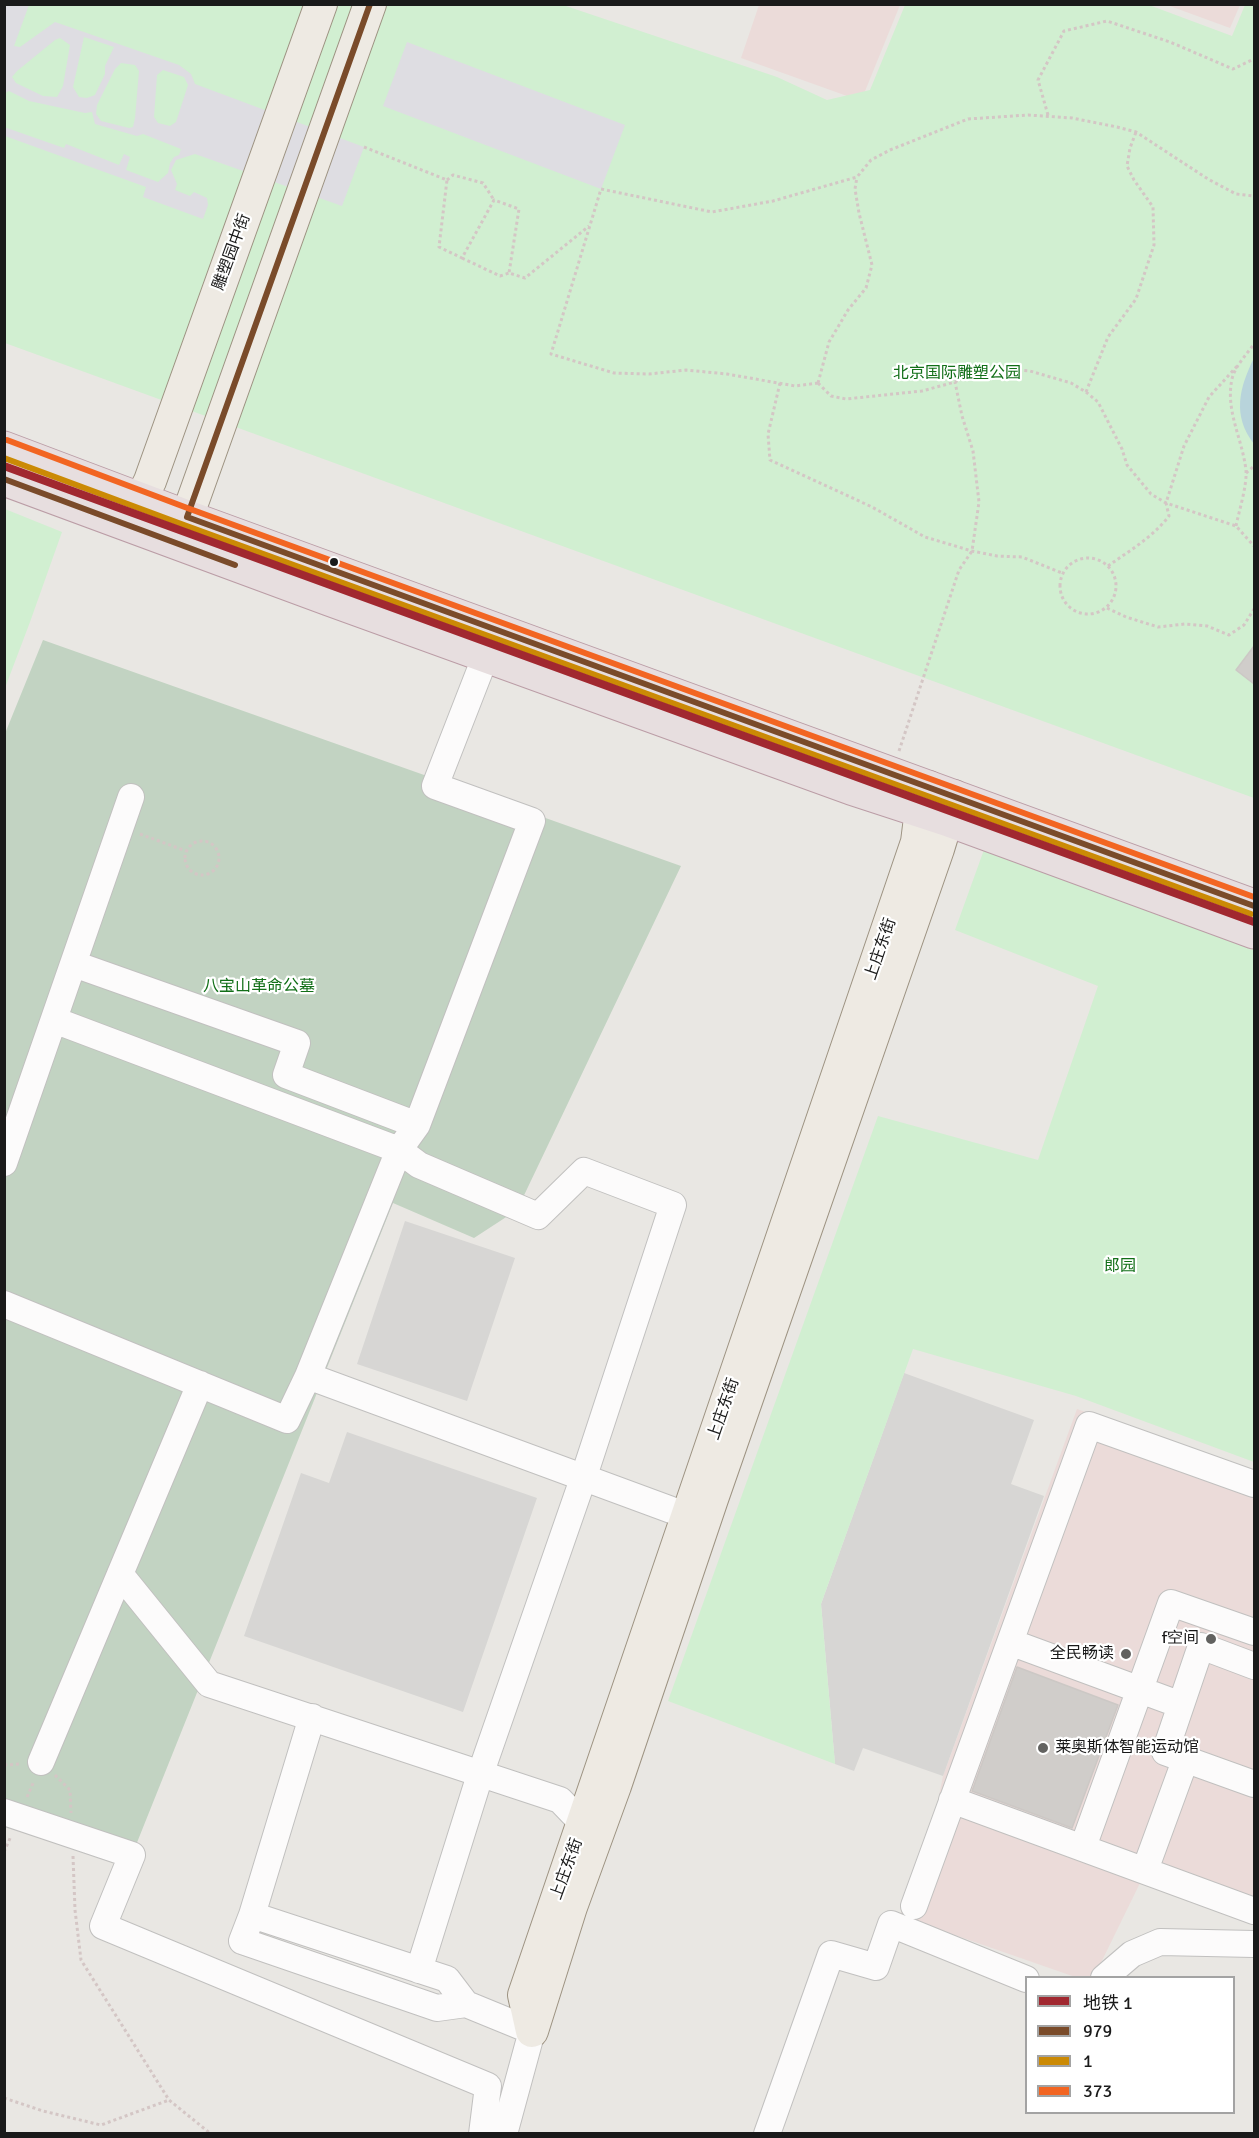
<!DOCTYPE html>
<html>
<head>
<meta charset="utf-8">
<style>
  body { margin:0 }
  #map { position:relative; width:1259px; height:2138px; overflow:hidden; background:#e9e7e3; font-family:Signika,"Noto Sans SC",sans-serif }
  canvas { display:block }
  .frame { position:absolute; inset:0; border:6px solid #1a1a1a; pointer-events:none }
  .legend { position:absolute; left:1025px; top:1976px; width:210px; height:138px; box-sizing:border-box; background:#fff; border:2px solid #a3a3a3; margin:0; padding:8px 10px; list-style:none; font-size:18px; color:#1a1a1a }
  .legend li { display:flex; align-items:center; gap:12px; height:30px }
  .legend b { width:30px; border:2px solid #a3a3a3 }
</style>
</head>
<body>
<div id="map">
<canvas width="1259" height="2138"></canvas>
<div class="frame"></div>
<ul class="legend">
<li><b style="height:8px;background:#a12830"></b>地铁 1</li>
<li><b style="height:8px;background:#7a4b2a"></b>979</li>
<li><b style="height:8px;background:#cb8a05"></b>1</li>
<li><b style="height:8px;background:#f26522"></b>373</li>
</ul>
</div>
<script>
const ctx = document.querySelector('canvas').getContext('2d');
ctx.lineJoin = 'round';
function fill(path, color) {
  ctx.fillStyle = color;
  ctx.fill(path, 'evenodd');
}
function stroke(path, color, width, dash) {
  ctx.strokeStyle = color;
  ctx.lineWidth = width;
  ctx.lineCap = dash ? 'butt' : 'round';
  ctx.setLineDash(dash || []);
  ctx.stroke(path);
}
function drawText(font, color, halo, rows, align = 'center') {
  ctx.font = font + ' Signika,"Noto Sans SC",sans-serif';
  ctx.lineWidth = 4.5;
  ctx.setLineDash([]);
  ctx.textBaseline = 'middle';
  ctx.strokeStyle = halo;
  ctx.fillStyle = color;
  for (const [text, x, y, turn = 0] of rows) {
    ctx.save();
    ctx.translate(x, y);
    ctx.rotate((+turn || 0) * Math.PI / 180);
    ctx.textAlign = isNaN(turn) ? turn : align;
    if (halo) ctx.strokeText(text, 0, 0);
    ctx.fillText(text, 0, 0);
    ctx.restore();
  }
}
const commercial = new Path2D(`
  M759,5H900L861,101L741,58Z
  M1167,5L1240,4V5L1230,28Z
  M1077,1409L1254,1471V1924L1141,1881L1094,1977L1078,1978L900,1916L932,1830L943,1776Z`);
const religious = new Path2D(`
  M405,1221L515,1258L467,1401L357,1364Z
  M904,1373L1034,1420L1011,1484L1044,1496L943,1776L863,1748L854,1771L835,1764L821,1604Z
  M347,1432L537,1498L463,1712L244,1636L301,1473L329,1483Z`);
const cemetery = new Path2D(`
  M43,640L681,866L517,1210L474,1238L393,1203L132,1855L5,1812L4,736Z`);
const park = new Path2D(`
  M4,5H563L777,77L827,100L870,90L905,5H1149L1232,36L1245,5H1254V798L5,343Z
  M5,509L62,532L30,622L5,688Z
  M985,847L1254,948V1462L1076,1396L913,1349L821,1604L835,1764L668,1701L878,1116L1038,1160L1098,986L955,930Z`);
const plaza = new Path2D(`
  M5,5H29L14,46L20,47L55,22L179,65L191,74L195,84L364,147L342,206L195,154L176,160L171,170L177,184L175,190L190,196L194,192L207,198L208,205L203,219L143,197L146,187L5,136L4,127L64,148L66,144L119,165L124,154L130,157L126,170L158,182L168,173L170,163L174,157L179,155L181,149L143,134L137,136L95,124L92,112L85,113L29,101L9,91L5,93ZM84,37L114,47L105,66V74L95,95L87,98L79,97L73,87ZM60,38L70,45L63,86L57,97L43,96L16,83L12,77L17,71L55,40ZM121,63L135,65L139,71L135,118L133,127L129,128L101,121L96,114L97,105L115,69ZM163,70L184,77L188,85L176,122L170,126L158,123L154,117L157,75Z
  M407,42L625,125L601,189L383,106Z`);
const water = new Path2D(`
  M1254,358V444C1232,416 1239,388 1254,358Z`);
const building = new Path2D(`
  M1254,646V684L1236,670Z
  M1017,1667L1118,1705L1072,1828L972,1791Z`);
const path = new Path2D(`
  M1048,115L1038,80L1064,31L1107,21L1170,42L1233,69L1254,59
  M364,147L447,180L439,247L462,258L494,200L519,209L509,273L525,278L589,226
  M447,180L453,175L483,183L494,200
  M462,258L500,276L509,273
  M780,383L768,434L770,460L872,507L925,537L972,551L997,556L1022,557L1062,573
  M818,383L795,386L727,374L686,370L649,374L614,373L551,354L601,189L712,212L773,201L857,177L871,160L890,150L968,119L1028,115L1072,118L1117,127L1136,132L1208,179L1236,194L1254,196
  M818,383L831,396L846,399L922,391L955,382L967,375L1006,369L1030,371L1071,383L1086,392L1098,402L1122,449L1127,465L1151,494L1166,503L1236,526L1254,546
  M818,383L829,342L848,310L866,288L872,265L859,213L855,189L857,177
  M1086,392L1108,337L1136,299L1154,245L1153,207L1134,180L1127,166L1130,148L1136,132
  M1246,473L1254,466
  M1236,526C1239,511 1247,486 1246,471C1243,440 1225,411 1232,379C1235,366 1247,354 1254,344
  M1060 586a28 28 0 1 1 56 0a28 28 0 1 1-56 0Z
  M1108,566C1129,551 1153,537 1169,516L1166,503L1184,446L1209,397L1239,364
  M1107,608L1126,617L1158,627L1185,624L1207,626L1229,635L1244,625L1254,609
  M899,751L959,570L972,551L979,502L973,451L962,416L955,382
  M140,834L186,851
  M185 858a17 17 0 1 1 34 0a17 17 0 1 1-34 0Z
  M4,1765L21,1764
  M55,1775L70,1790L71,1813
  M27,1797L34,1781
  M4,1852L11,1836
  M73,1856L75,1910L81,1960L169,2100L211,2134
  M4,2098L43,2111L101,2125L169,2100`);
const minor = new Path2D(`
  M54,1020L399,1150L417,1125L286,1075L297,1043L74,964
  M417,1125L532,821L435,786L486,655
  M4,1163L131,797
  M4,1304L287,1420L308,1376L704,1522
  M308,1376L399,1150L419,1165L538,1216L584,1171L673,1205L584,1476L480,1775L419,1970
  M120,1574L209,1684L560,1800L583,1824
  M1010,1642L1181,1705
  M1254,1666L1201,1646L1165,1752L1254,1784
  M41,1762L200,1384
  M952,1800L1254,1911
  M4,1812L132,1855L103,1926L488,2086L482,2134
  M1083,1847L1171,1603L1254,1632
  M1145,1870L1186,1758
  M914,1906L1089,1425L1254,1484
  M252,1915L312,1717
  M1104,1978L1132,1954L1160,1942L1254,1944
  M466,2004L447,1979L252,1915L242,1941L437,2008L466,2004L532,2031L504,2134
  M767,2134L831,1954L876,1967L891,1924L1026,1979`);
const major = new Path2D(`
  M141,499L150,481L321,4
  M187,517L370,4
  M929,787L921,810L917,842L524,1995L532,2031L571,1907L615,1786L712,1499L938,849L954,796`);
const highway = new Path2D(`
  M4,448L187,517L1254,906
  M4,479L329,599L851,788L946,819L1254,932`);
const bus1 = new Path2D(`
  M370,4L187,517L1254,906
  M4,479L235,565`);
const bus2 = new Path2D(`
  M4,458L184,525L1251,914`);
const bus3 = new Path2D(`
  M7,440L190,509L1254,897`);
const metro1 = new Path2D(`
  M4,466L1254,922`);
const markers = [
  [334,562,5,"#1a1a1a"],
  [1211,1639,6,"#626260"],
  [1126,1654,6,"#626260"],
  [1043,1748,6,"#626260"]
];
const streetNames = [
  ["雕塑园中街",232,252,-70],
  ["上庄东街",881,949,-71],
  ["上庄东街",724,1409,-71],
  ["上庄东街",567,1869,-70]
];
const parkNames = [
  ["北京国际雕塑公园",957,374],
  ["八宝山革命公墓",259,987],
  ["郎园",1120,1267]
];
const poiNames = [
  ["f空间",1199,1639],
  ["全民畅读",1114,1654],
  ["莱奥斯体智能运动馆",1055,1748,"left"]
];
fill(commercial, '#ebdbd9');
fill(religious, '#d7d6d4');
fill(cemetery, '#c2d3c2');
fill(park, '#d1efd1');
fill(plaza, '#dedde2');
fill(water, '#b8d4db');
fill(building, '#d0cdca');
stroke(building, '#ccc8c5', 1.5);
stroke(minor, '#c1c0bf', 28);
stroke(major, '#9d9382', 34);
stroke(highway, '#bb9da6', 35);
stroke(path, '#d4c6c5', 3, [3, 3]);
stroke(minor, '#fcfbfb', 26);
stroke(major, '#eeeae3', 32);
stroke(highway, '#e7dedf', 33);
stroke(bus1, '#7a4b2a', 6);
stroke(bus2, '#cb8a05', 6);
stroke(bus3, '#f26522', 6);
stroke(metro1, '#a12830', 8);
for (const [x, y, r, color] of markers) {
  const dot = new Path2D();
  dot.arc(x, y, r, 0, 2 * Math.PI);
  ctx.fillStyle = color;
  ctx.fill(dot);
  stroke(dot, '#fff', 2);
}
drawText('16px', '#1a1a1a', '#fff', streetNames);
drawText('16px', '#126f18', '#fff', parkNames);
drawText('16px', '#1a1a1a', '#fff', poiNames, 'right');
</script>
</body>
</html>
